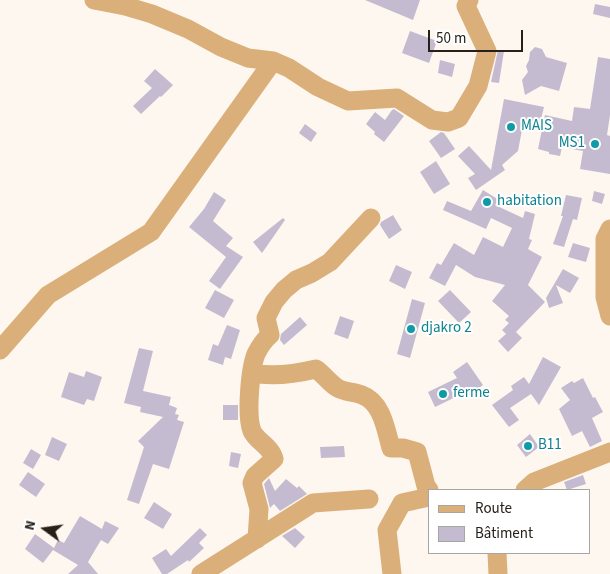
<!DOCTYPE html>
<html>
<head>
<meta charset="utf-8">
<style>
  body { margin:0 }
  #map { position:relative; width:610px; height:574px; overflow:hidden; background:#fdf7ef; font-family:"Source Sans 3",sans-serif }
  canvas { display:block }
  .legend { position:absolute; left:428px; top:489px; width:162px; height:65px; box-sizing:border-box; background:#fff; border:1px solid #a8a6a3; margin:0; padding:6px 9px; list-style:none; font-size:15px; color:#262019 }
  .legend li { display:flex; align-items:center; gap:10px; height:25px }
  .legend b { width:25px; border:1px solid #a8a6a3 }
  .north { position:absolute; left:20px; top:504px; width:50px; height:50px; -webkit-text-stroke:4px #fff; paint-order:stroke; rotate:284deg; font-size:14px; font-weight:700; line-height:20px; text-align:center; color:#262019 }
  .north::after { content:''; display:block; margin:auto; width:18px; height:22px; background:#262019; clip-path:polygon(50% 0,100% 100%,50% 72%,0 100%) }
  .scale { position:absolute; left:428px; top:30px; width:95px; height:22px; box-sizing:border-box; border:2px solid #262019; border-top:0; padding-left:6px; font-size:15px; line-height:18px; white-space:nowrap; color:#262019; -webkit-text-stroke:4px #fff; paint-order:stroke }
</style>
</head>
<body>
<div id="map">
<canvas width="610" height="574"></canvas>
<ul class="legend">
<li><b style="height:6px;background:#daaf7a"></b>Route</li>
<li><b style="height:14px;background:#c5bbd0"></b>Bâtiment</li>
</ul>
<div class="north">N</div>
<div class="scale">50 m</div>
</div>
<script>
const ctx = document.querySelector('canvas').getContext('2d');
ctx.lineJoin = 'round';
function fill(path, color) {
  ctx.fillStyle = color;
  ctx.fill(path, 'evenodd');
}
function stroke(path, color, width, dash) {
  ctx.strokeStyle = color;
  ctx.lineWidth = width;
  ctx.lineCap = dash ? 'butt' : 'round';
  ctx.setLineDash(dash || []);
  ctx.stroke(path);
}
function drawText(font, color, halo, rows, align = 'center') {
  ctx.font = font + ' "Source Sans 3",sans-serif';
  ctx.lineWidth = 4;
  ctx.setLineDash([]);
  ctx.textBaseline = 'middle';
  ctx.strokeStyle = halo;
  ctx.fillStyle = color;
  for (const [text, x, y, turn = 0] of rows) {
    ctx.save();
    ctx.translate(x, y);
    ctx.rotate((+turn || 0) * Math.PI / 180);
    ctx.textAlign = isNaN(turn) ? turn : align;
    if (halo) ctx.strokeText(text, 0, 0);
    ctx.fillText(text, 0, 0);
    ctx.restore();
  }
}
const building = new Path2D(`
  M365,0H420L413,20Z
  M595,4L610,7V18L593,14Z
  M410,31L437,41L429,63L402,53Z
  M535,47L542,49L546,57L567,63L559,91L541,86L525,95L522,80L528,72L526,66L529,60L530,52Z
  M498,50L504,51L499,83L491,82Z
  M598,57L610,59V115L607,135L610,136V174L580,169L583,151L562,147L560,156L549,154V152L538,149L545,115L572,121L574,107L590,109Z
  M440,60L455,64L452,77L438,73Z
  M155,69L173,85L161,97L160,96L141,114L133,106L152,88L144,81Z
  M504,99L544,107L540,123L524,119L518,151L502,165L505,170L476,190L468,178L475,174L458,156L469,146L491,170Z
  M394,109L404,116L384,142L374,134L375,132L366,124L375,112L385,120L392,110Z
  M305,124L317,133L311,142L299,133Z
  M441,132L444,133L455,149L441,158L429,141Z
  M436,161L450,184L434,194L420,172Z
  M483,190L499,200L495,205L523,218L525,211L535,214L529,239L532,240L528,249L542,257L528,285L545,302L516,332L522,338L508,352L498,341L506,334L502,330L509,323L505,320L509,316L492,301L505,285L475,277L456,265L445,286L429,278L437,263L441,265L454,243L474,255L483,237L503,247L512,228L491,218L486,229L443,210L447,201L471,211Z
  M594,191L605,194L602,204L592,201Z
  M214,192L226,200L213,221L233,238L226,246L243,257L220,289L209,281L226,257L189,227L204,209Z
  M566,195L582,198L577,220L573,219L564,247L553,244L563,216H561Z
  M393,215L402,230L389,239L380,225L381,222Z
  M283,218L285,220L262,253L253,242Z
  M573,243L590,248L586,262L568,257Z
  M396,265L412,272L405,289L389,281Z
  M563,269L579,278L570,293L556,285L563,303L549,308L546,298Z
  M215,290L234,300L224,318L205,308Z
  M450,290L471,312L459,323L438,301Z
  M412,299L425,303L410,358L397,354Z
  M340,316L354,321L348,339L334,334Z
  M300,317L307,325L284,345L280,340L281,334Z
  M227,325L240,330L231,359L225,357L223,365L208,360L213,344L218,346Z
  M139,348L153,351L143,391L171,397L169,405L177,408L175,414L179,415L177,420L184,422L169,469L153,464L139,504L127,500L144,447L138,441L163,417L140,412L141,407L124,403Z
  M543,357L561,367L539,405L531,394L510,408L519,420L509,427L492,405L513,390L511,386L524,377L529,384Z
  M467,362L483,385L469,396L466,392L435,407L428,392L457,378L453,372Z
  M86,371L102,377L94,401L87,399L84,405L61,397L69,372L84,377Z
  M583,378L593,398L595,397L603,412L592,418L602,441L590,447L582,431L572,436L559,409L570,400L561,388L572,381L574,383Z
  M223,405H238V420H223Z
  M530,434L539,447L526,457L517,445Z
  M52,437L67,444L59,461L45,455Z
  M344,446L345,457L321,458L320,447Z
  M31,449L41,455L33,469L23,463Z
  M231,452L241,454L238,468L229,466Z
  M28,472L45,484L36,497L19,485Z
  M583,475L586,484L567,490L564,482Z
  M269,478L275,491L286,479L297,488L299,486L307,494L280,511L274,504L270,508L264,484Z
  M154,502L172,514L163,529L144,518Z
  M80,516L102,529L105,521L119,528L108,544L101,540L88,562L98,574H68L78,565L53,550L43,563L25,549L35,534L54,548L58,540L64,543Z
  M200,528L207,535L199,543L204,548L189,562L188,560L167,574H162L152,558L166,549L171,556Z
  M295,528L305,537L295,548L282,536Z`);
const minor = new Path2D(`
  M94,0L125,6L152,14L188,29L221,47L248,58L273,61L289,68L318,87L348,101L397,98L432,120L448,122L459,118L478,86L487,51L466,6L469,0
  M610,229L605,239V297L610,316
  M0,350L48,295L151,232L273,61
  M252,373C273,377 295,374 316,369C323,374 329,382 336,387C344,393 354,391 362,395C382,402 386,430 391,448H403L417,452L426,486L429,490
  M525,490L534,482L610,452
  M257,539L259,509L252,483L255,476L274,459C271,446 257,442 252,431C246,416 250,369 256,354C260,346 264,340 270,335L266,318L274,302L284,290L296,280L312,273L330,262L371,218
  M497,553L498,574
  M201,574L313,503L369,499
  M392,574L387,530L402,503L429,497`);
const markers = [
  [511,127,5,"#0f9aa8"],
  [595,144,5,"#0f9aa8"],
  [487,202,5,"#0f9aa8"],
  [411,329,5,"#0f9aa8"],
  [443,394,5,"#0f9aa8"],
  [528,446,5,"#0f9aa8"]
];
const cultureNames = [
  ["MAIS",521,127],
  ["MS1",585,144,"right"],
  ["habitation",497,202],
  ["djakro 2",421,329],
  ["ferme",453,394],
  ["B11",538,446]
];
fill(building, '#c5bbd0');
stroke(minor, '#daaf7a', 19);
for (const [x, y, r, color] of markers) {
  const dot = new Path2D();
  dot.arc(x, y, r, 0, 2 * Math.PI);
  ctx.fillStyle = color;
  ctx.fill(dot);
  stroke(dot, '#fff', 2);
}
drawText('15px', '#0d838f', '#fff', cultureNames, 'left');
</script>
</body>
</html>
